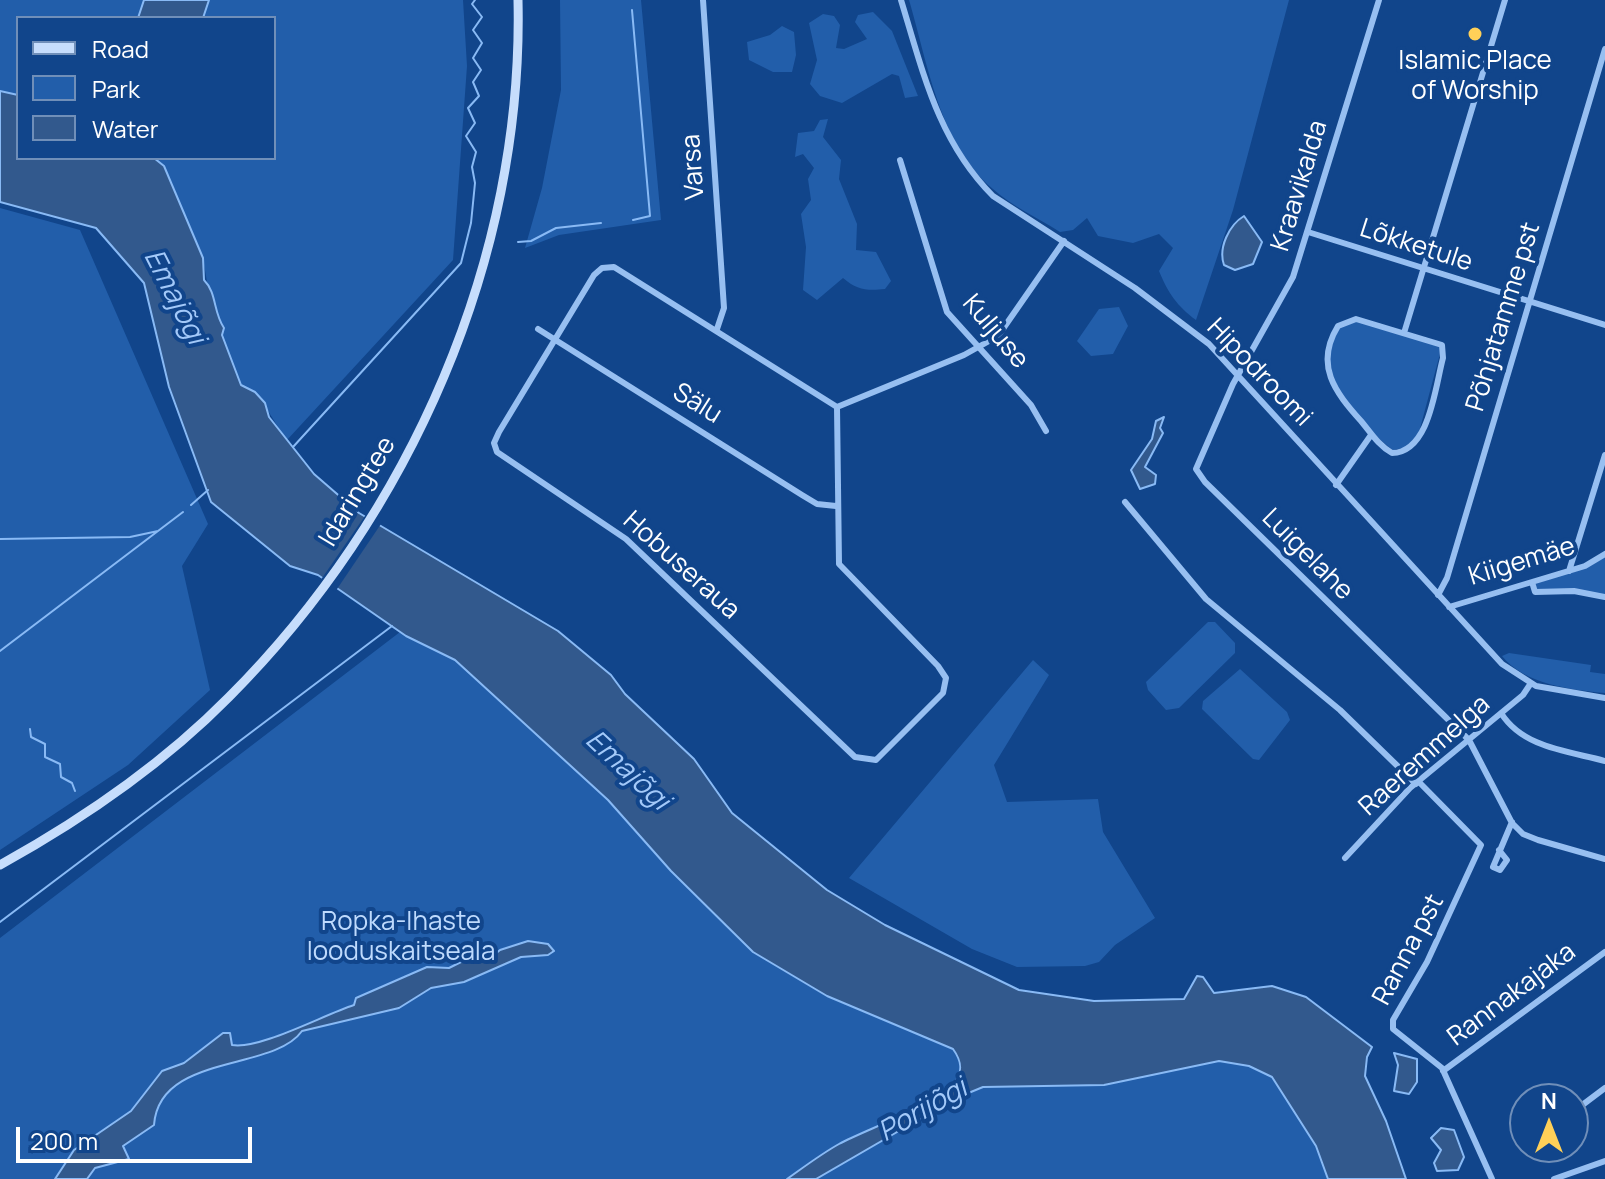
<!DOCTYPE html>
<html>
<head>
<meta charset="utf-8">
<style>
  body { margin:0 }
  #map { position:relative; width:1605px; height:1179px; overflow:hidden; background:#11458b; font-family:Manrope,sans-serif }
  canvas { display:block }
  .legend { position:absolute; left:16px; top:16px; width:260px; height:144px; box-sizing:border-box; background:#11458b; border:2px solid #708fb9; margin:0; padding:10px 14px; list-style:none; font-size:24px; color:#fff }
  .legend li { display:flex; align-items:center; gap:16px; height:40px }
  .legend b { width:40px; border:2px solid #708fb9 }
  .north { position:absolute; left:1509px; top:1083px; width:80px; height:80px; box-sizing:border-box; background:#11458b; border:2px solid #708fb9; border-radius:50%; rotate:0deg; font-size:22px; font-weight:700; line-height:32px; text-align:center; color:#fff }
  .north::after { content:''; display:block; margin:auto; width:28px; height:36px; background:#ffd058; clip-path:polygon(50% 0,100% 100%,50% 72%,0 100%) }
  .scale { position:absolute; left:16px; top:1127px; width:236px; height:36px; box-sizing:border-box; border:4px solid #fff; border-top:0; padding-left:10px; font-size:24px; line-height:28px; white-space:nowrap; color:#fff; -webkit-text-stroke:6px #11458b; paint-order:stroke }
</style>
</head>
<body>
<div id="map">
<canvas width="1605" height="1179"></canvas>
<ul class="legend">
<li><b style="height:10px;background:#c6ddfc"></b>Road</li>
<li><b style="height:22px;background:#225eaa"></b>Park</li>
<li><b style="height:22px;background:#32598d"></b>Water</li>
</ul>
<div class="north">N</div>
<div class="scale">200 m</div>
</div>
<script>
const ctx = document.querySelector('canvas').getContext('2d');
ctx.lineJoin = 'round';
function fill(path, color) {
  ctx.fillStyle = color;
  ctx.fill(path, 'evenodd');
}
function stroke(path, color, width, dash) {
  ctx.strokeStyle = color;
  ctx.lineWidth = width;
  ctx.lineCap = dash ? 'butt' : 'round';
  ctx.setLineDash(dash || []);
  ctx.stroke(path);
}
function drawText(font, color, halo, rows, align = 'center') {
  ctx.font = font + ' Manrope,sans-serif';
  ctx.lineWidth = 8;
  ctx.setLineDash([]);
  ctx.textBaseline = 'middle';
  ctx.strokeStyle = halo;
  ctx.fillStyle = color;
  for (const [text, x, y, turn = 0] of rows) {
    ctx.save();
    ctx.translate(x, y);
    ctx.rotate((+turn || 0) * Math.PI / 180);
    ctx.textAlign = isNaN(turn) ? turn : align;
    if (halo) ctx.strokeText(text, 0, 0);
    ctx.fillText(text, 0, 0);
    ctx.restore();
  }
}
const green = new Path2D(`
  M0,0H463L467,66L453,260L287,440C271,420 265,396 241,385L222,335L224,328C207,303 209,283 202,257C198,241 187,227 182,212C175,191 172,173 154,158H274V18H18V95L0,91Z
  M560,0H641L661,220L559,235L525,248L542,188L561,90Z
  M909,0H1289L1233,210L1196,320C1177,306 1168,293 1159,271L1173,248L1159,234L1133,243L1098,236L1087,218L1073,230L1060,232C1038,218 1012,206 993,189C939,144 928,64 909,0Z
  M873,12L892,31L918,96L905,98L899,76L892,74L842,103L820,96L810,84L817,60L809,23L823,14L834,16L840,25L836,48L844,49L867,39L855,22L858,15Z
  M782,26L794,32L796,55L792,72H773L749,60L747,42L770,35Z
  M828,119L823,137L841,160L839,179L857,224L856,250L876,252L891,281L885,289C867,291 857,290 843,278L817,300L803,290L806,247L801,214L811,200L808,179L814,168L803,154L795,157L798,133L814,131L820,120Z
  M0,208L80,230L208,524L182,566L210,690L128,765L0,850Z
  M1119,307L1128,326L1113,354L1091,356L1077,341L1099,309Z
  M1353,320L1438,345L1441,350L1418,436L1408,447L1393,450C1372,434 1345,408 1333,384C1324,367 1331,345 1337,329Z
  M1605,556V595L1536,591L1533,583Z
  M1208,622H1215L1235,643V653L1179,708L1166,710L1148,690L1146,682Z
  M400,632L455,660L512,710L608,800L671,871L753,952L826,996L953,1049L961,1060L1169,1069L1219,1061L1249,1066L1272,1077L1316,1146L1328,1179H0V938Z
  M1509,653L1591,665L1590,672L1605,674V693C1571,690 1524,684 1502,656Z
  M1033,660L1049,675L994,765L1007,802L1098,799L1103,832L1155,918L1115,945L1099,962L1085,966L1017,967L972,949L849,878Z
  M1240,669L1287,712L1290,720L1259,760L1253,759L1202,709L1203,701Z`);
const water = new Path2D(`
  M144,0H209L203,18H138Z
  M0,91L18,95V158H154L164,166L203,258L204,280C217,293 213,312 224,328L222,335L241,385L255,392L265,403L269,417L314,474L359,513L558,631L611,675L625,694L694,759L732,813L827,890L885,925L1019,990L1094,1001L1184,999L1197,976L1203,977L1214,993L1272,986L1306,997L1372,1047L1367,1057L1365,1076L1386,1121L1406,1179H1328L1316,1146L1272,1077L1249,1066L1219,1061L1104,1085L983,1087L954,1099L816,1179H787C804,1167 821,1154 839,1144C867,1129 936,1105 954,1083C964,1071 961,1060 953,1049L827,996L753,952L671,871L608,800L455,660L406,636L318,575L290,566L211,502L169,387L144,283L96,228L0,202Z
  M1244,216L1262,242L1253,264L1235,270L1224,265C1218,248 1229,225 1244,216Z
  M1164,417L1160,428L1163,433L1145,467L1156,475L1155,484L1140,489L1131,470L1152,439L1156,421Z
  M528,941L548,944L554,951L548,955L521,957L464,982L431,988L399,1008L302,1031C273,1072 159,1053 154,1125L123,1146L129,1159L95,1168L87,1179H55L74,1150L131,1111L162,1071L184,1063L223,1033H230L232,1045C259,1050 323,1015 354,1005L356,998L427,967L449,968L461,962L488,960L500,950Z
  M1394,1053L1417,1059V1082L1409,1094L1394,1091L1398,1065Z
  M1441,1128L1454,1130L1464,1157L1458,1170L1437,1171L1434,1163L1441,1150L1431,1138Z`);
const pier = new Path2D(`
  M367,513L383,521L335,592L320,581Z`);
const stream = new Path2D(`
  M632,10L650,216L633,220
  M518,242L531,241L556,228L601,223
  M293,447L461,263L471,223L475,183L472,167L476,152L466,136L475,123L468,108L479,96L473,82L481,70L473,58L482,43L473,30L482,17L472,4L475,0
  M191,505L208,490
  M0,539L130,537L158,531
  M0,651L183,512
  M30,729L31,737L45,744V757L60,764L61,777L72,783L75,791
  M0,922L392,626`);
const minor = new Path2D(`
  M703,0L724,308L717,329
  M901,0C923,72 938,141 993,196L1135,288L1209,344L1502,664L1536,686L1605,698
  M1379,0L1293,277L1233,384L1196,469L1205,482L1469,740L1512,823L1523,834L1538,840L1605,859
  M900,160L947,312L1031,405L1046,431
  M1308,232L1605,325
  M614,267L837,407L839,564L938,666L946,678L943,693L876,760L855,757L626,539L497,452L494,443L499,432L594,275L602,268Z
  M1356,319L1442,345L1443,358C1435,387 1430,452 1392,453C1378,445 1371,433 1361,421C1335,392 1314,365 1338,326Z
  M538,329L802,495L817,504L836,506
  M1404,333L1505,0
  M837,407L964,355L998,336L1064,241
  M1336,485L1371,435
  M1125,502L1206,599L1340,710L1416,784
  M1569,571L1605,455
  M1532,582L1535,592L1574,591L1605,597
  M1438,595L1447,578L1605,49
  M1449,607L1585,566L1605,554
  M1501,713C1523,748 1568,751 1605,761
  M1418,781L1481,845L1427,962L1393,1020V1029L1442,1068L1492,1179
  M1499,850L1507,860L1500,870L1493,867L1512,822
  M1345,858L1410,788L1523,695L1531,683
  M1443,1071L1605,952
  M1584,1114L1581,1106L1605,1088
  M1554,1179L1605,1161`);
const secondary = new Path2D(`
  M0,865C83,819 162,765 229,697C410,516 524,258 518,0`);
const markers = [
  [1475,34,8,"#ffd058"]
];
const poiNames = [
  ["Islamic Place",1475,62],
  ["of Worship",1475,92]
];
const streetNames = [
  ["Varsa",694,167,-94],
  ["Kraavikalda",1300,186,-73],
  ["Lõkketule",1416,246,18],
  ["Põhjatamme pst",1504,317,-73],
  ["Kuljuse",995,332,50],
  ["Hipodroomi",1259,373,46],
  ["Sälu",697,404,32],
  ["Idaringtee",358,492,-59],
  ["Luigelahe",1307,555,45],
  ["Kiigemäe",1522,562,-17],
  ["Hobuseraua",681,566,42],
  ["Raeremmelga",1425,756,-42],
  ["Ranna pst",1409,950,-62],
  ["Rannakajaka",1512,995,-37]
];
const parkNames = [
  ["Ropka-Ihaste",401,923],
  ["looduskaitseala",401,953]
];
const waterNames = [
  ["Emajõgi",174,297,63],
  ["Emajõgi",627,771,43],
  ["Porijõgi",923,1111,-30]
];
fill(green, '#225eaa');
fill(water, '#32598d');
stroke(water, '#89baf5', 2);
fill(pier, '#11458b');
stroke(stream, '#89baf5', 2);
stroke(minor, '#97bff1', 6);
stroke(secondary, '#c6ddfc', 9);
for (const [x, y, r, color] of markers) {
  const dot = new Path2D();
  dot.arc(x, y, r, 0, 2 * Math.PI);
  ctx.fillStyle = color;
  ctx.fill(dot);
  stroke(dot, '#11458b', 3);
}
drawText('26px', '#fff', '#11458b', poiNames);
drawText('26px', '#fff', '#11458b', streetNames);
drawText('26px', '#bedafd', '#11458b', parkNames);
drawText('italic 28px', '#a3c9f9', '#11458b', waterNames);
</script>
</body>
</html>
